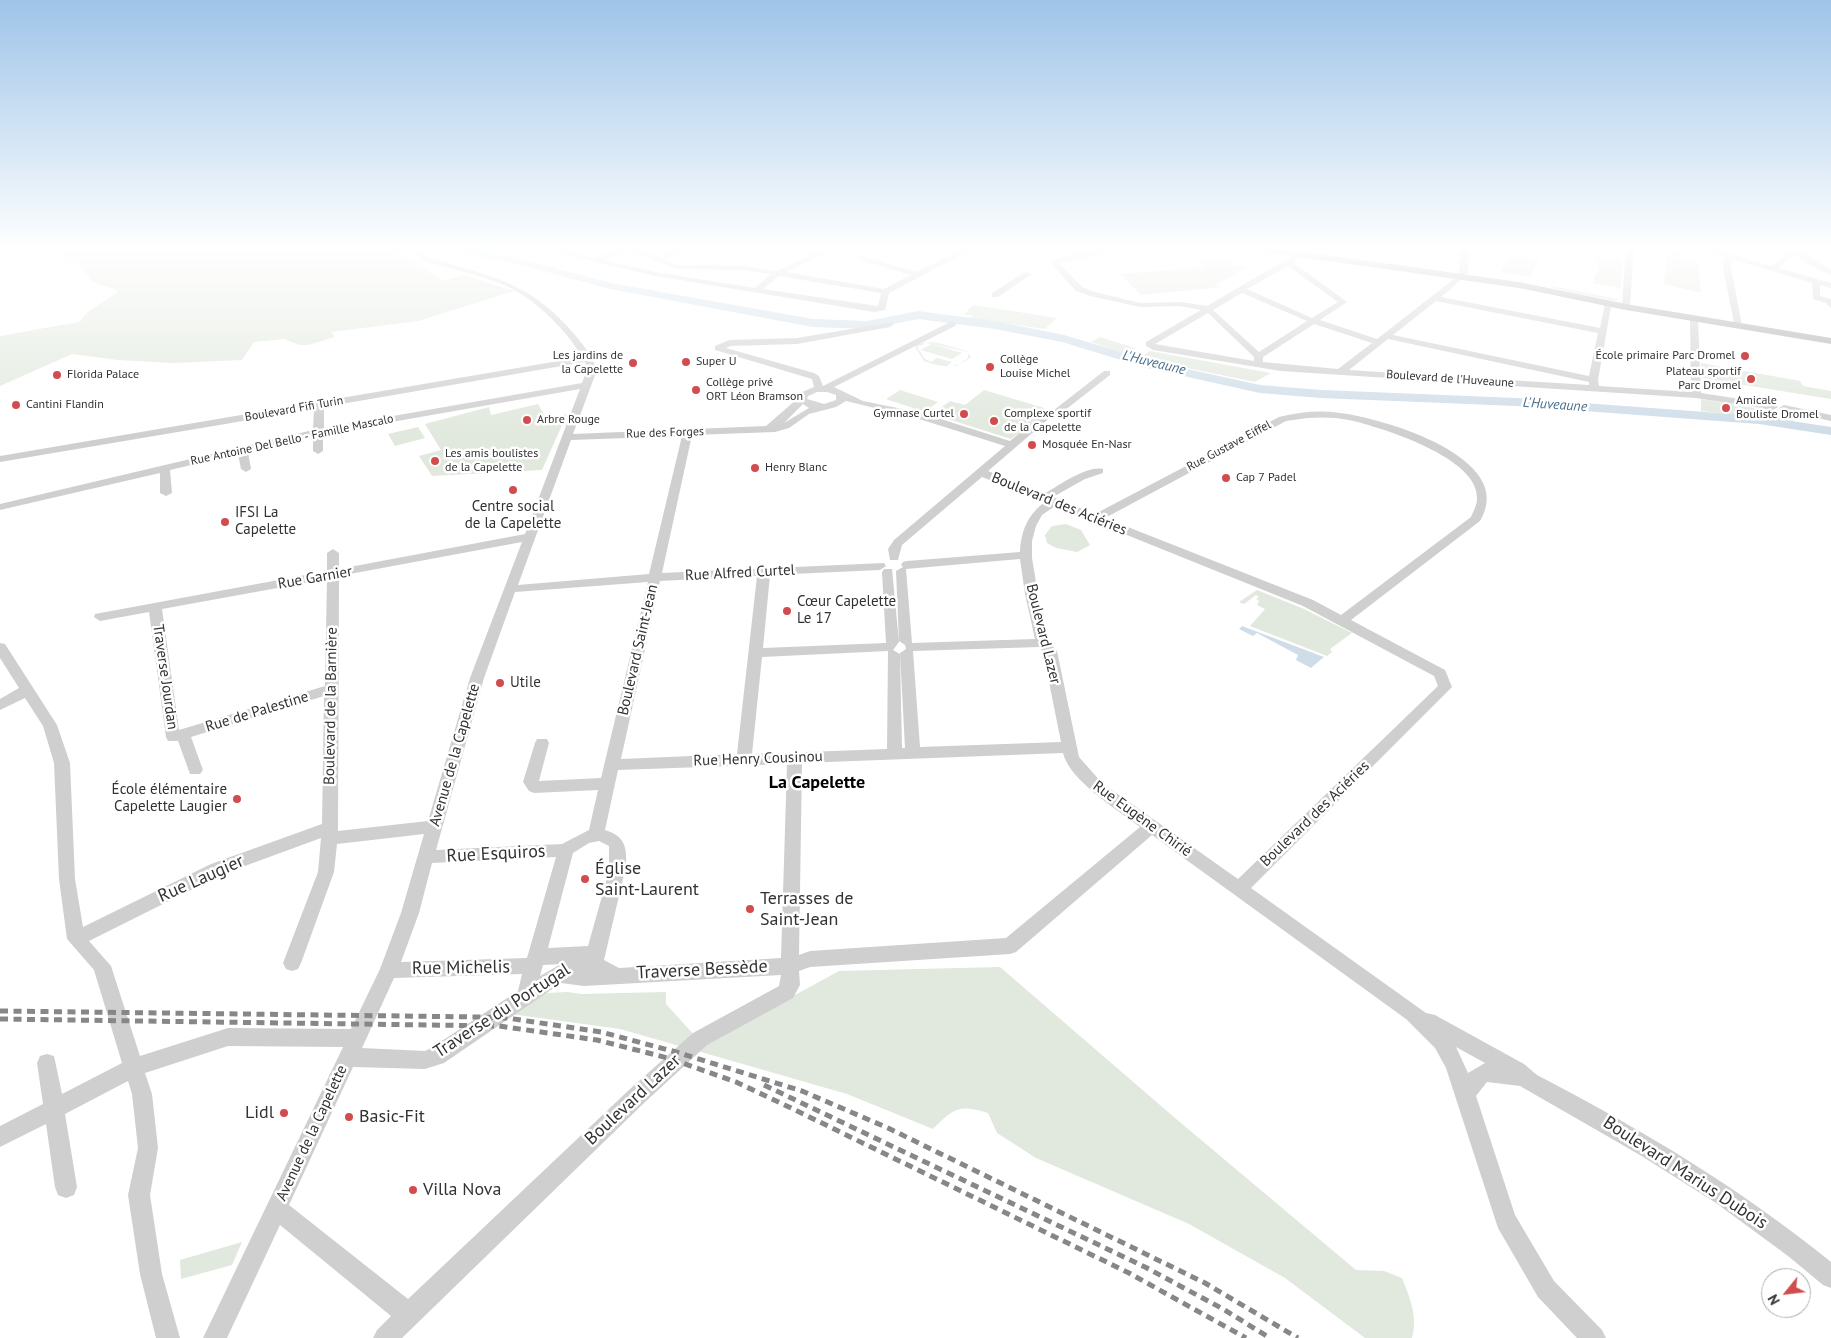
<!DOCTYPE html>
<html>
<head>
<meta charset="utf-8">
<style>
  body { margin:0 }
  #map { position:relative; width:1831px; height:1338px; overflow:hidden; background:#fff; font-family:"PT Sans",sans-serif }
  canvas { display:block }
  .north { position:absolute; left:1761px; top:1268px; width:50px; height:50px; box-sizing:border-box; background:#fff; border:1px solid #adadad; border-radius:50%; rotate:241deg; font-size:14px; font-weight:700; line-height:20px; text-align:center; color:#323232 }
  .north::after { content:''; display:block; margin:auto; width:18px; height:22px; background:#d24c4e; clip-path:polygon(50% 0,100% 100%,50% 72%,0 100%) }
</style>
</head>
<body>
<div id="map">
<canvas width="1831" height="1338"></canvas>
<div class="north">N</div>
</div>
<script>
const ctx = document.querySelector('canvas').getContext('2d');
ctx.lineJoin = 'round';
function fill(path, color) {
  ctx.fillStyle = color;
  ctx.fill(path, 'evenodd');
}
function stroke(path, color, width, dash) {
  ctx.strokeStyle = color;
  ctx.lineWidth = width;
  ctx.lineCap = dash ? 'butt' : 'round';
  ctx.setLineDash(dash || []);
  ctx.stroke(path);
}
function drawText(font, color, halo, rows, align = 'center') {
  ctx.font = font + ' "PT Sans",sans-serif';
  ctx.lineWidth = 5;
  ctx.setLineDash([]);
  ctx.textBaseline = 'middle';
  ctx.strokeStyle = halo;
  ctx.fillStyle = color;
  for (const [text, x, y, turn = 0] of rows) {
    ctx.save();
    ctx.translate(x, y);
    ctx.rotate((+turn || 0) * Math.PI / 180);
    ctx.textAlign = isNaN(turn) ? turn : align;
    if (halo) ctx.strokeText(text, 0, 0);
    ctx.fillText(text, 0, 0);
    ctx.restore();
  }
}
const green = new Path2D(`
  M53,249H398L443,281L464,275L514,291L418,321L331,332L335,337L308,345H299L284,339L254,342L242,360L173,363L118,360L72,354L0,386V336L79,322L88,312L118,292L116,289C100,286 91,283 83,269Z
  M1667,249H1679L1698,255H1680L1681,258L1698,261L1701,293L1664,284Z
  M1499,251L1537,257L1539,259L1531,277L1505,273L1501,272L1509,254Z
  M1601,256L1622,261L1621,288L1593,283L1599,264L1595,263L1596,257Z
  M1225,259L1233,265L1249,266L1216,285L1222,287L1141,295L1120,274L1205,267L1199,261Z
  M1552,286L1619,299L1614,301L1556,289L1551,287Z
  M973,305L1057,318L1045,329L971,318L972,315H964Z
  M1100,337L1135,348L1127,354L1091,342Z
  M935,342L966,351L971,357C955,369 943,368 924,361L915,347L921,343ZM926,343L964,351L968,353V358L956,366H947L952,362L937,358L931,362L925,359L917,347Z
  M931,344L962,353L952,359L921,350Z
  M1150,351L1271,373L1255,382L1139,358Z
  M1701,363L1800,381L1803,386L1831,391V399L1701,378Z
  M900,390L938,402L925,412L886,399Z
  M984,390L1044,408L1046,411L1011,439L932,414L950,401L965,405Z
  M1701,399L1760,409L1795,421L1701,411Z
  M538,404L546,418L567,414L542,470L432,476L419,456L441,450L425,424L489,407L491,415Z
  M418,427L425,438L395,446L388,434Z
  M1066,524L1081,530L1090,545L1077,552L1056,548L1047,543L1045,535L1052,526Z
  M1257,590L1304,609L1352,633L1330,649L1332,652L1327,656L1250,626L1265,609L1257,605L1259,601L1256,599L1259,597L1256,595L1244,604L1239,602Z
  M1000,967L1175,1118L1356,1270L1384,1271L1402,1278C1410,1298 1418,1317 1412,1338H1365L1285,1278L1189,1224L1036,1158L997,1133L988,1113C959,1104 954,1108 933,1129L847,1094L694,1050L839,971Z
  M568,992L581,994L666,992V1004L695,1036L683,1047L620,1029L511,1014L546,993Z
  M242,1242L232,1265L181,1279L180,1260Z`);
const water = new Path2D(`
  M1242,626L1324,657L1311,668L1296,660L1298,655L1257,633L1253,636L1239,629Z`);
const river = new Path2D(`
  M450,249H471L518,258L611,283L813,319L867,321L918,311L995,321L1064,335L1155,362L1260,385L1321,390L1517,398L1759,416L1831,427V435L1759,424L1517,406L1321,398L1260,393L1147,368L1062,342L995,329L918,319L867,329L813,327L610,289L517,264L451,251Z`);
const minor = new Path2D(`
  M421,249H429L425,254L429,257C486,276 524,279 567,326C579,339 591,353 597,370L573,434L766,426L797,399L800,393L814,387L812,379L715,350V346L729,340L797,338L893,322L894,324L890,327L797,344L731,346L726,348L814,373L819,376L823,386L952,321L956,324L955,326L834,387L863,401L922,413L1010,441L1043,413L1054,410L1104,371H1110V375L1060,414L1051,417L988,471L1044,494C1058,486 1087,465 1103,469V473L1085,479L1053,497L1095,514L1279,417C1299,412 1320,410 1340,413C1383,418 1519,458 1480,521L1351,620L1445,670L1452,687L1251,888L1426,1013L1435,1015L1524,1064L1537,1075C1641,1129 1740,1188 1831,1262V1288L1823,1285L1788,1256L1716,1203L1640,1155L1520,1086L1487,1082L1476,1096L1515,1215L1554,1281L1602,1330L1606,1338H1577L1538,1297L1498,1228L1446,1068L1435,1048L1406,1019L1152,835L1016,952L1010,954L810,967L799,971L800,985L793,998L707,1045L644,1103L402,1338H373L377,1330L391,1316L280,1225L227,1338H203L343,1047L228,1046L145,1073L152,1094L158,1148L150,1195L162,1274L180,1338H156L140,1274L128,1195L138,1148L132,1094L128,1081L65,1114L77,1187L74,1195L66,1198L58,1195L55,1187L46,1124L0,1147V1126L43,1104L37,1063L40,1056L47,1054L54,1056L62,1094L122,1063L94,970L67,939L59,879L54,763L43,726L25,698L0,710V699L19,688L0,658V643L5,644L57,725L70,763L75,879L83,927L211,864L322,824L324,696L191,737L203,770L200,774H190L178,741H168L166,737L149,612L100,621L94,617L95,614L327,571V553L333,549L339,553V569L525,534L580,389L323,434V451L318,454L313,451V436L248,452L251,469L246,472L241,469L238,454L170,470L172,493L166,496L160,493V473L0,510V504L313,430L314,409L0,462V456L582,357C565,328 535,299 504,285C478,274 450,269 423,261L417,254ZM585,362L587,370L582,383L324,428V407ZM817,392H827L836,395V400L824,404L807,399L808,396ZM846,401L916,418L1005,446L894,540L888,549L890,560H898L902,545L982,477L1045,502C1028,514 1021,531 1020,552L907,561L903,562L901,565L903,567L896,571L899,641L905,645L906,649L900,653L905,748H902L900,654L893,650L899,642L892,569H884L882,572L886,643L763,648L770,575L880,570L886,566L884,563L662,573L692,435L775,432L789,428L809,414L836,407ZM803,404L809,408L784,423ZM1307,418C1321,417 1335,417 1349,420C1381,427 1480,458 1477,499C1477,505 1473,512 1471,517L1341,615L1313,600L1105,518L1286,421ZM682,436L649,574L518,585L571,440ZM1055,506L1303,606L1434,676L1438,686L1238,879L1102,783L1079,757L1057,651L1049,642L1038,594L1032,558V541L1036,526L1042,515ZM522,542L470,678L428,821L338,831L339,576ZM1020,559L1025,594L1035,639L912,643L906,569ZM757,576L737,754L621,759L660,581ZM327,579L325,686L179,730L162,609ZM648,582L601,778L539,781L549,743L547,739H537L535,743L523,782L529,791L534,793L598,790L589,830L562,844L436,850L484,678L515,592ZM1039,647L1043,652L1061,742L920,747L913,651ZM888,651L887,749L752,754L762,657ZM1063,753C1069,780 1119,811 1140,827L1006,938L810,951L799,955L802,763ZM787,764L781,958L619,968L604,960L626,866C627,847 625,836 605,830L618,770ZM424,834L401,913L380,969L351,1029L228,1028L140,1056L111,966L89,941L223,874L321,838L318,872L283,963L286,969L292,971L298,969L301,963L334,872L337,844ZM599,841L609,846V866L606,882L588,946L548,948L573,853L589,843ZM556,857L527,958L401,962L419,913L432,863ZM561,964L540,976L543,965ZM522,974L518,991L431,1048L425,1051L362,1048L394,978ZM781,975L779,986L693,1033L630,1089L408,1299L289,1205L353,1067L425,1069L444,1063L561,983L584,986ZM1456,1047L1485,1063L1468,1073Z
  M542,249H555L596,258L618,249H636L657,256L677,249H687L664,259L679,265L744,266L777,271L823,249H833L786,272L884,289L911,275L860,260V256L917,272L963,249H972L889,293L885,310L874,312L655,276ZM627,251L678,269L744,270L771,274L755,288L655,272L604,260ZM779,276L881,293L878,306L763,289Z
  M776,249H785L781,251Z
  M1100,249H1109L1095,256L1059,263L1082,287L1095,292L1140,303L1180,302L1207,306L1299,252H1305V256L1293,262L1347,302L1320,320L1377,339L1459,275L1460,249H1468V274L1441,297L1600,328L1605,303L1612,301L1598,380L1599,386L1691,392L1690,319L1694,316L1698,319L1701,393L1773,404L1778,407L1773,410L1696,398L1281,371L1153,350L1146,346V342L1201,310L1180,306L1140,307L1090,296L1076,291L1050,262C1064,251 1084,257 1100,249ZM1288,266L1338,302L1312,318L1247,289ZM1242,293L1307,321L1259,352L1213,310ZM1436,301L1598,333L1589,376L1393,335ZM1208,313L1254,357V361L1155,344ZM1314,324L1372,343L1338,369L1263,362V357ZM1388,339L1589,382V385L1349,370Z
  M1628,249H1636L1633,259L1630,307L1626,309L1622,307L1625,259Z
  M1700,249H1712L1772,266L1791,251L1789,249H1798L1831,270V275L1809,265L1795,254L1779,268L1831,283V288L1820,285V296L1831,299V308L1826,303L1813,299L1812,283L1732,259L1731,267L1742,326L1735,328L1723,267L1724,257Z
  M1025,272L1032,274L998,297H992V293Z
  M1784,405L1831,415V421L1781,410L1779,408Z`);
const major = new Path2D(`
  M1260,249H1284L1519,282L1626,304L1831,338V344L1626,310L1519,288L1265,252Z`);
const rail = new Path2D(`
  M0,1011L482,1017L507,1018L601,1032L676,1052L802,1091L888,1128L1205,1283L1298,1338
  M0,1019L499,1026L597,1040L668,1058L736,1082L789,1107L1129,1273L1246,1338
  M764,1085L1145,1267L1223,1309L1270,1338`);
const markers = [
  [1745,356,5,"#d24c4e"],
  [686,362,5,"#d24c4e"],
  [633,363,5,"#d24c4e"],
  [990,367,5,"#d24c4e"],
  [57,375,5,"#d24c4e"],
  [1751,379,5,"#d24c4e"],
  [696,390,5,"#d24c4e"],
  [16,405,5,"#d24c4e"],
  [1726,408,5,"#d24c4e"],
  [964,414,5,"#d24c4e"],
  [527,420,5,"#d24c4e"],
  [994,421,5,"#d24c4e"],
  [1032,445,5,"#d24c4e"],
  [435,461,5,"#d24c4e"],
  [755,468,5,"#d24c4e"],
  [1226,478,5,"#d24c4e"],
  [513,490,5,"#d24c4e"],
  [225,522,5,"#d24c4e"],
  [787,611,5,"#d24c4e"],
  [500,683,5,"#d24c4e"],
  [237,799,5,"#d24c4e"],
  [585,879,5,"#d24c4e"],
  [750,909,5,"#d24c4e"],
  [284,1113,5,"#d24c4e"],
  [349,1117,5,"#d24c4e"],
  [413,1190,5,"#d24c4e"]
];
const farPoinames = [
  ["Les jardins de",623,356,"right"],
  ["la Capelette",623,370,"right"],
  ["École primaire Parc Dromel",1735,356,"right"],
  ["Collège",1000,360],
  ["Louise Michel",1000,374],
  ["Super U",696,362],
  ["Plateau sportif",1741,372,"right"],
  ["Parc Dromel",1741,386,"right"],
  ["Florida Palace",67,375],
  ["Collège privé",706,383],
  ["ORT Léon Bramson",706,397],
  ["Amicale",1736,401],
  ["Bouliste Dromel",1736,415],
  ["Cantini Flandin",26,405],
  ["Gymnase Curtel",954,414,"right"],
  ["Complexe sportif",1004,414],
  ["de la Capelette",1004,428],
  ["Arbre Rouge",537,420],
  ["Mosquée En-Nasr",1042,445],
  ["Les amis boulistes",445,454],
  ["de la Capelette",445,468],
  ["Henry Blanc",765,468],
  ["Cap 7 Padel",1236,478]
];
const farStreetnames = [
  ["Boulevard de l'Huveaune",1450,379,4],
  ["Boulevard Fifi Turin",294,409,-10],
  ["Rue des Forges",665,433,-2],
  ["Rue Antoine Del Bello - Famille Mascalo",292,440,-12],
  ["Rue Gustave Eiffel",1229,446,-28]
];
const farWaternames = [
  ["L'Huveaune",1154,363,14],
  ["L'Huveaune",1555,405,4]
];
const streetNames = [
  ["Boulevard des Aciéries",1059,504,22],
  ["Rue Alfred Curtel",740,573,-3],
  ["Rue Garnier",315,578,-10],
  ["Boulevard Lazer",1043,634,76],
  ["Boulevard Saint-Jean",638,650,-77],
  ["Traverse Jourdan",165,677,82],
  ["Boulevard de la Barnière",331,706,-89],
  ["Rue de Palestine",257,712,-17],
  ["Avenue de la Capelette",455,755,-74],
  ["Rue Henry Cousinou",758,759,-2],
  ["Boulevard des Aciéries",1315,814,-44],
  ["Rue Eugène Chirié",1142,819,36],
  ["Avenue de la Capelette",312,1133,-65]
];
const poiNames = [
  ["Centre social",513,507,"center"],
  ["de la Capelette",513,524,"center"],
  ["IFSI La",235,513],
  ["Capelette",235,530],
  ["Cœur Capelette",797,602],
  ["Le 17",797,619],
  ["Utile",510,683],
  ["École élémentaire",227,790,"right"],
  ["Capelette Laugier",227,807,"right"]
];
const quarterNames = [
  ["La Capelette",817,783]
];
const nearStreetnames = [
  ["Rue Esquiros",496,854,-3],
  ["Rue Laugier",201,879,-24],
  ["Rue Michelis",461,968,-1],
  ["Traverse Bessède",702,970,-3],
  ["Traverse du Portugal",502,1011,-33],
  ["Boulevard Lazer",633,1100,-43],
  ["Boulevard Marius Dubois",1685,1173,33]
];
const nearPoinames = [
  ["Église",595,869],
  ["Saint-Laurent",595,890],
  ["Terrasses de",760,899],
  ["Saint-Jean",760,920],
  ["Lidl",274,1113,"right"],
  ["Basic-Fit",359,1117],
  ["Villa Nova",423,1190]
];
fill(green, '#e1e8dd');
fill(water, '#cfdde8');
fill(river, '#cfdde8');
fill(minor, '#cfcfcf');
fill(major, '#aaa');
stroke(rail, '#878787', 5, [8, 5.5]);
const sky = ctx.createLinearGradient(0, 0, 0, 436);
sky.addColorStop(0, '#9ec4e8');
sky.addColorStop(0.57, '#fff');
sky.addColorStop(1, '#ffffff00');
ctx.fillStyle = sky;
ctx.fillRect(0, 0, 1831, 436);
for (const [x, y, r, color] of markers) {
  const dot = new Path2D();
  dot.arc(x, y, r, 0, 2 * Math.PI);
  ctx.fillStyle = color;
  ctx.fill(dot);
  stroke(dot, '#fff', 2);
}
drawText('12px', '#323232', '#fff', farPoinames, 'left');
drawText('12px', '#323232', '#fff', farStreetnames);
drawText('italic 14px', '#496e8c', '#fff', farWaternames);
drawText('15px', '#323232', '#fff', streetNames);
drawText('15px', '#323232', '#fff', poiNames, 'left');
drawText('bold 18px', '#000', '#fff', quarterNames);
drawText('18px', '#323232', '#fff', nearStreetnames);
drawText('18px', '#323232', '#fff', nearPoinames, 'left');
</script>
</body>
</html>
